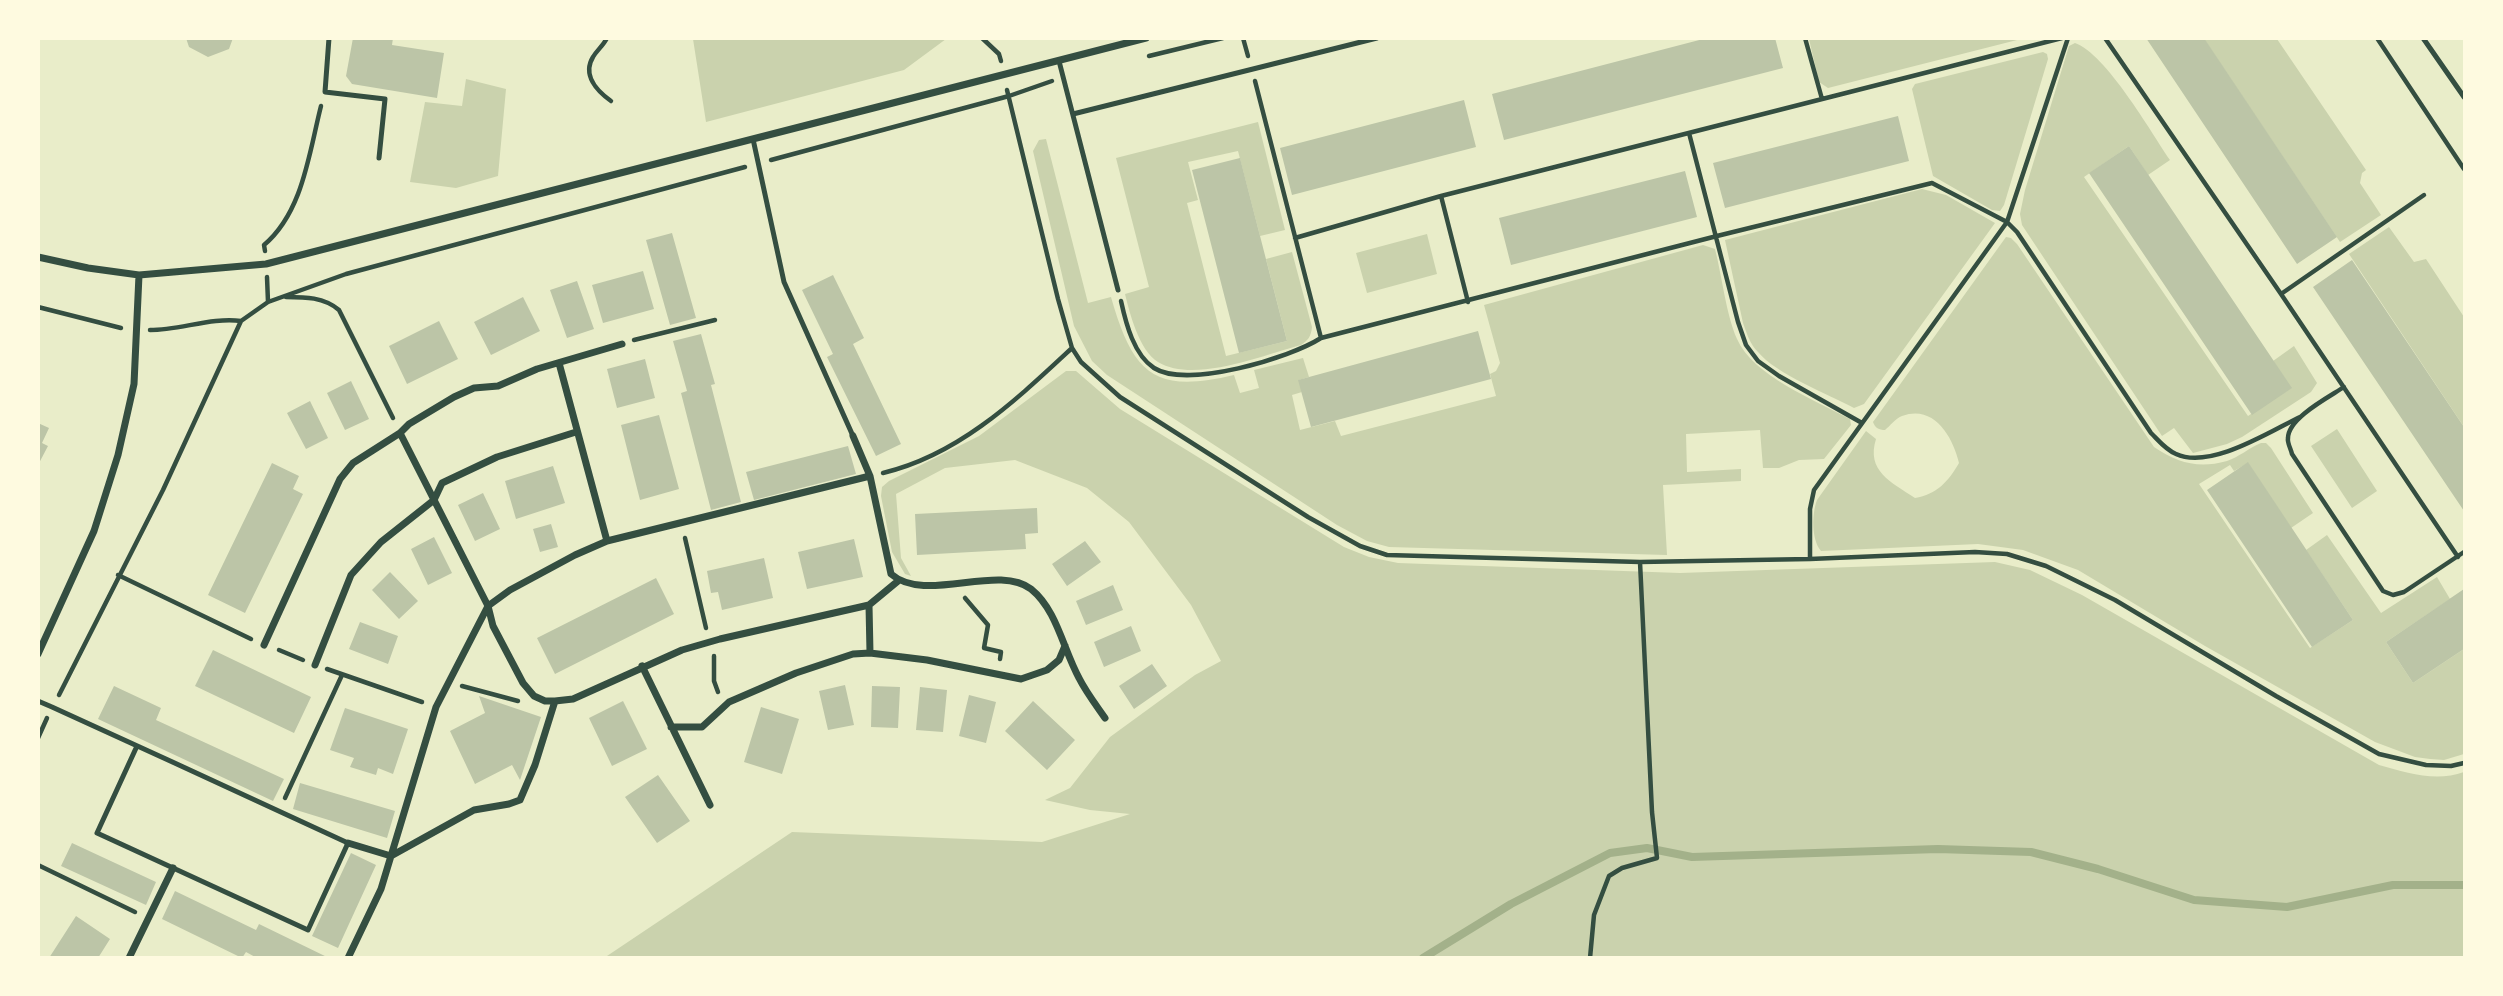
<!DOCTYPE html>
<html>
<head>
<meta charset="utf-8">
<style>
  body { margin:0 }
  #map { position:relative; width:2503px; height:996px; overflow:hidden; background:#e9edc9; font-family:"Public Sans",sans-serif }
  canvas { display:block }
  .frame { position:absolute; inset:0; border:40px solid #fefae0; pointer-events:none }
</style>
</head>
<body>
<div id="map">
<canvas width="2503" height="996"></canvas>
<div class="frame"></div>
</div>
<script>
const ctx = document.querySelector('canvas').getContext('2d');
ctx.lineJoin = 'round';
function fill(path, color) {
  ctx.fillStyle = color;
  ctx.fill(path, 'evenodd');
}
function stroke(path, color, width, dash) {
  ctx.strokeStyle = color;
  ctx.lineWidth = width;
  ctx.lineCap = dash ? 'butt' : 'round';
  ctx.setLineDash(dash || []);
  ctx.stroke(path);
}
const green = new Path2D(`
  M693,39V38L946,39L904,70L706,122Z
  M1809,39H2021L1828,88L1819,82Z
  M2204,39H2277L2366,170L2362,173L2360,183L2381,215L2340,242Z
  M2075,43C2106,54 2151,132 2170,160L2148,175L2129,146L2084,177L2248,416L2291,388L2273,361L2294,346L2317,383L2311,392L2242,437L2227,444L2193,453L2174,428L2162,436L2022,225L2020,214L2025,190L2069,46Z
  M2043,52L2047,54L2048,59L2004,205L2000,211L1992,210L1933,176L1912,89L1915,84Z
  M466,79L506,89L498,176L456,188L410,182L425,102L462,106Z
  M1258,122L1285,230L1260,236L1238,151L1188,162L1198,200L1187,203L1226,356L1287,341L1266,259L1292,252L1312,327C1311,337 1308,340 1301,345C1263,355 1194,384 1158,362C1139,350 1130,314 1125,294L1149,287L1116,158Z
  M1046,139L1088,303L1111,297C1133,374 1154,394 1234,375L1240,393L1259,388L1254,370L1303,358L1309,377L1299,380L1302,392L1292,395L1300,430L1335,421L1341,436L1496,396L1490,374L1496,371L1500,363L1484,305L1703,245L1715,249C1722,276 1726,314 1737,339C1753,376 1815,400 1850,419L1851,425L1824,459L1799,460L1779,468H1763L1760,430L1686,434L1687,472L1741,469V481L1663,485L1667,555L1389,547L1367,541L1337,525L1107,375L1092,361L1074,326L1033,151L1039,140Z
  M1922,189L1946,195L1995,223L1864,404L1854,408C1828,394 1776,374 1758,352C1750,344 1747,334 1743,323L1725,240Z
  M2389,227L2414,262L2426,259L2464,317V427L2349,254Z
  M1427,234L1437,274L1367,293L1356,253Z
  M2006,237L2011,238L2017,244L2154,447C2178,463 2198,469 2227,461C2239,457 2249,448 2261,443H2266L2271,448L2313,513L2291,528L2248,463L2234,471L2230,465L2199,484L2310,648L2353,620L2306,550L2327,535L2381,613L2437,577L2450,599L2386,642L2413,683L2464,649V754L2444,760L2430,759L2415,757L2375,742L2205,646L2078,570L2023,550L1978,544L1821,551C1811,539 1812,513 1817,500L1866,431L1876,439C1866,471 1891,482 1915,498C1937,494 1948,482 1959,463C1953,437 1934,404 1902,416C1896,418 1890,426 1885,430C1879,430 1875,428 1873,422Z
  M1066,371H1076L1120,409L1344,547L1369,557L1398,563L1680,573L1995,562L2030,570L2082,595L2379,765C2407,773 2436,782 2464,772V957L604,958L792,832L1042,842L1130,814L1090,810L1045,800L1070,788L1110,737L1195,675L1221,661L1191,605L1129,522L1087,488L1015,460L945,468L896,494L901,558L911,576L905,574L892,552L881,496L882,487L889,481L979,436Z
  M2337,429L2377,491L2352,508L2311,446Z`);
const stream = new Path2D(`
  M1423,958L1511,904L1610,853L1647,848L1692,857L1938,849L2031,852L2098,869L2194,900L2287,907L2393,885H2464`);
const building = new Path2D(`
  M186,38H233L229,49L208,57L189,47Z
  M353,38H393L392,45L444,53L437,98L352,84L346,76Z
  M1707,38H1775L1783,68L1504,140L1492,94Z
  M2146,38H2204L2337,237L2297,264Z
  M1464,100L1476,147L1292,195L1280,148Z
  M1898,116L1909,161L1725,208L1713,163Z
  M2129,146L2292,388L2252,415L2089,173Z
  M1240,158L1287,341L1239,353L1192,170Z
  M1685,171L1697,217L1511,265L1499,218Z
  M672,233L696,318L670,325L646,240Z
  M2352,260L2464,427V511L2313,287Z
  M643,271L654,309L603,323L592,285Z
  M833,275L864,338L853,344L901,444L876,456L827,357L833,354L802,290Z
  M577,281L594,329L567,338L550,290Z
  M523,297L540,331L491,355L474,322Z
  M439,321L458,359L407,384L389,346Z
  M1478,331L1491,379L1311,427L1298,380Z
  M701,334L715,384L711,385L741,502L711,510L681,393L687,391L673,341Z
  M645,359L655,398L617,408L607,369Z
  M351,381L369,419L345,430L327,393Z
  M310,401L328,438L306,449L287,413Z
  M659,415L679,489L640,500L621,425Z
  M38,423L49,428L42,443L48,446L38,465Z
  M848,446L856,474L754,500L746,472Z
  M2248,462L2353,620L2312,647L2207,490Z
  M272,463L299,476L293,489L303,494L245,613L208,595Z
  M553,466L565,503L516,519L505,481Z
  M483,493L500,529L475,541L458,505Z
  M1037,508L1038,533L1025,534L1026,549L917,555L915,514Z
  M551,524L558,547L540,552L533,529Z
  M434,537L452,573L428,585L411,549Z
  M854,539L863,577L807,589L798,552Z
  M1085,541L1101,562L1067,586L1052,564Z
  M764,558L773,598L722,610L718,592L711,593L707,571Z
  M390,572L418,601L399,619L372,590Z
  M656,578L674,614L555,674L537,638Z
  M1113,585L1123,610L1086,625L1076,601Z
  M2464,589V649L2413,683L2386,642Z
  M360,622L398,636L388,664L349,649Z
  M1131,626L1141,651L1104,667L1094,642Z
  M213,650L311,697L294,733L195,686Z
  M1152,664L1167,686L1134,709L1119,686Z
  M845,685L854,725L828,730L819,691Z
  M114,686L161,708L156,720L284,779L273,801L98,719Z
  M872,686L900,687L898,728L871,727Z
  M920,687L947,690L943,732L916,730Z
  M969,695L996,702L986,743L959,736Z
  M479,696L541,717L520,780L512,765L475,784L450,731L485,713Z
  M623,701L647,749L612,766L589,718Z
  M1033,701L1075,740L1047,770L1005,731Z
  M761,707L799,719L782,774L744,762Z
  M345,708L408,729L393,774L378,768L376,775L350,767L354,758L330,750Z
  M658,775L690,821L657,843L625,797Z
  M300,783L395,811L387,838L293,809Z
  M72,843L156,882L146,905L61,866Z
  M351,853L376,865L338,948L312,936Z
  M175,891L256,930L259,924L329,958H257L246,952L242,958L162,919Z
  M76,916L110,939L98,958H49Z`);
const path = new Path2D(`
  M607,38C603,46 597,50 593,57C582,75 597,91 611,101
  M982,38L999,54L1001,61
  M1243,38L1248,56
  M1805,38L1822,99
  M2105,38L2281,294L2458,557
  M2377,38L2464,169
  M1149,56L1223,38
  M1007,90L1058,299L1072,348L1081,362L1120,397L1308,517L1360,546L1387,555L1640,562L1810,559L1975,552L2007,554L2046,566L2115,600L2276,696L2379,754L2426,765L2451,766L2464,763
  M1689,133L1738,322L1746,345L1758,361L1779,376L1862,423
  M771,160L1009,96L1052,81
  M1441,196L1468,302
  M1295,238L1441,196L2062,38
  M265,251L264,245C303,212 309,153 321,106
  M267,277L268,302
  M2281,294L2424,195
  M286,297C305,297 324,297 339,310L393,418
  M1121,301C1126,324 1134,355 1154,368C1187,389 1290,358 1321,338L1255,81
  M38,307L121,328
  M150,330C180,330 212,317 241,321L268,302L346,274L745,167
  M1321,338L1717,236L1932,183L2007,222L2017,232L2151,433C2159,441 2166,450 2176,454C2210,470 2269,432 2300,417
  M634,340L715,320
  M2344,387C2329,397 2288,418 2288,438C2287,443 2291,449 2292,454L2383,591L2393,595L2404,592L2464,552
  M883,473C959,455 1016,400 1072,348
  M685,538L706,628
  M1810,559V509L1814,490L2007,222L2068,38
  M118,575L251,639
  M965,598L988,625L984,648L1001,652L1000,659
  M279,650L303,660
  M714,656V681L718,692
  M327,669L422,702
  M462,686L518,701
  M59,695L163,490L241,321
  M38,738L47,718
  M285,798L342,675
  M38,865L135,912
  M1590,958L1594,915L1609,876L1622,868L1657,858L1652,812L1640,562`);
const service = new Path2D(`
  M329,38L325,92L385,99L379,158
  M2423,38L2464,97
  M1059,61L1118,290
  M1073,114L1377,38
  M753,139L784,282L853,436
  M38,701L52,707C151,752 249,797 348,843L308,930L97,833L137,746`);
const minor = new Path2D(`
  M38,257L88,268L139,275L266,264L1146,38
  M559,363L607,541
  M400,433L488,606L493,626L523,683L534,696L545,701H555L573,699L682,650L720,639L869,605L898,581
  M853,436L870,476L891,574C925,604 998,563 1031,589C1057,610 1063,649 1079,678C1086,692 1096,705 1105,718
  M869,605L870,653
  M264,645L340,479L353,463L400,433L409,424L454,397L474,388L498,386L537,369L622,344
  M38,654L94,531L118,455L134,384L139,275
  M315,665L351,575L381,542L434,500L442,483L497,457L576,432
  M642,666L710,805
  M671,727H702L729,702L796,673L853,654L870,653L927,660L1021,679L1047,670L1059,660L1065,646
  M348,843L391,856L474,810L509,804L520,800L535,765L555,701
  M129,958L173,868
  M348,958L381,889L436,707L488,606L510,590L575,555L607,541L870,476`);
fill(green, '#cad2ad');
stroke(stream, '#a3b18a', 8);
fill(building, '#bcc5a7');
stroke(path, '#344e41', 4.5);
stroke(service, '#344e41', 5);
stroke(minor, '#344e41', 7);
</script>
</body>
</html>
